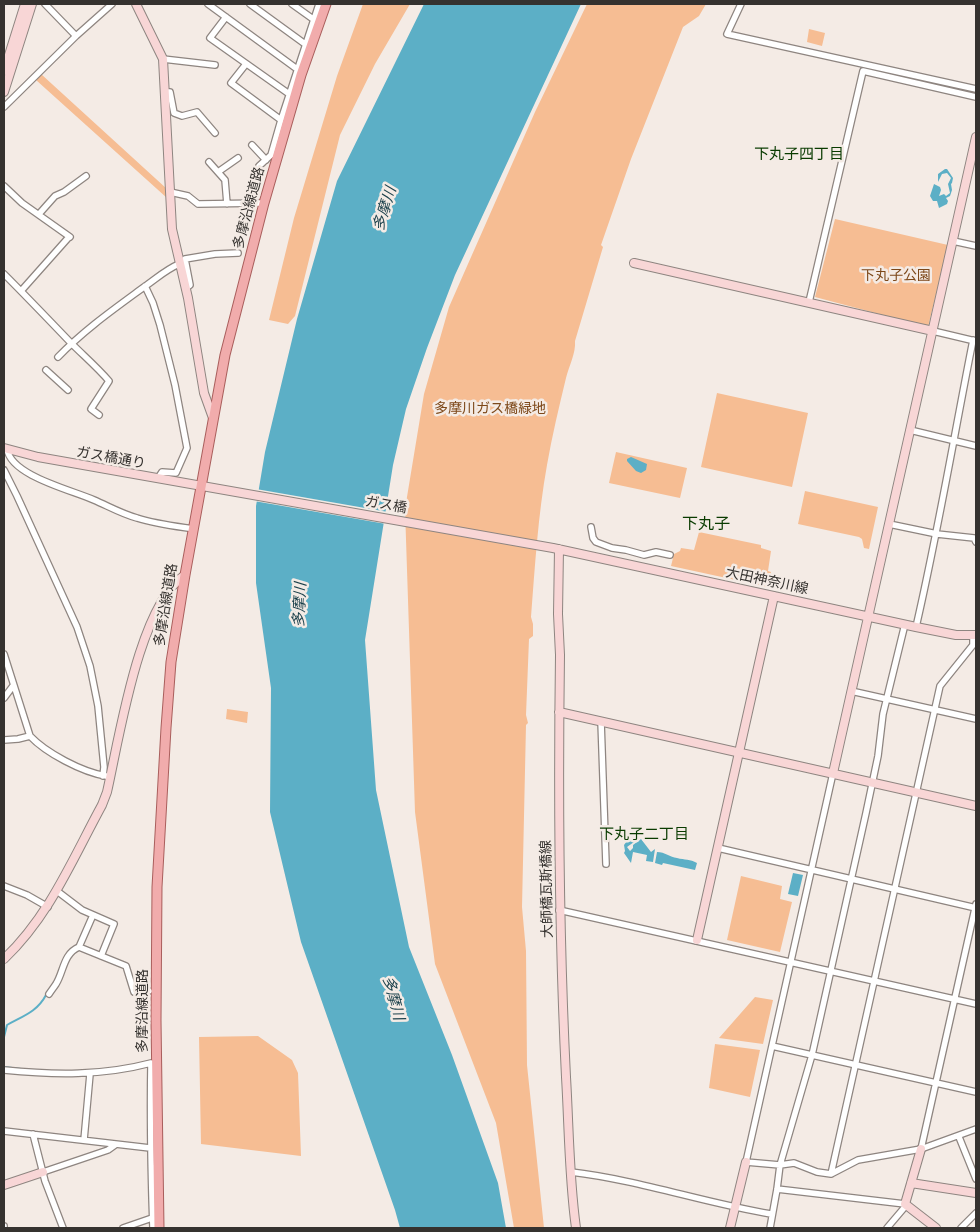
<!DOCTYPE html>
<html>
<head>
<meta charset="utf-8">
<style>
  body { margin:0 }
  #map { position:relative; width:980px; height:1232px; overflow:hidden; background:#f4ebe5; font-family:"Work Sans",sans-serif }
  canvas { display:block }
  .frame { position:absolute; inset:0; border:5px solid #35322f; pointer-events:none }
</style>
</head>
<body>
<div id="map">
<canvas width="980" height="1232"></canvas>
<div class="frame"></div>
</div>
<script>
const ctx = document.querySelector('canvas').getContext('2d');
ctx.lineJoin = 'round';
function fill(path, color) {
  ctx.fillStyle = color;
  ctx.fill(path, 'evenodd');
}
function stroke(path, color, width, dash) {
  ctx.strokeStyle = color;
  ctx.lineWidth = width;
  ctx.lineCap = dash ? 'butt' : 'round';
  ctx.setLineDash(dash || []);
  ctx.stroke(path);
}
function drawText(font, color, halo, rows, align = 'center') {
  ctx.font = font + ' "Work Sans","Noto Sans JP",sans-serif';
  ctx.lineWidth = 5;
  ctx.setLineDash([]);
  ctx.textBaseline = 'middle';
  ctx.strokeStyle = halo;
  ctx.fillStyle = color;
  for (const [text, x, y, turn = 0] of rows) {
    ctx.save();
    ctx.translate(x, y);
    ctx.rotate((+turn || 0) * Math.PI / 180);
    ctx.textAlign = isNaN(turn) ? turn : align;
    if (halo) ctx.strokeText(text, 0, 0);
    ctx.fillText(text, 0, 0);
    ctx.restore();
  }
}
const green = new Path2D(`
  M363,4H410L375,64L340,135L295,316L288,324L269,320L294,218L337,76Z
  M587,4H706L699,16L683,27L631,159L601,245L603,247L575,341C576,353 569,366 566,378C559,407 552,436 547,465C538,515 535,566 531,617L533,624V636L529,639L526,715L528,723L526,725L522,907L526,951L527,1065L544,1228H514L496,1123L435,964L415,812L405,509L424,394L449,307L535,112Z
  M809,29L825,33L822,46L807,42Z
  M41,74L167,189V198L36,80Z
  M835,219L948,245L928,327L815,297Z
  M717,393L808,413L792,487L701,467Z
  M616,452L687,468L680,498L609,483Z
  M805,491L878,507L869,549L864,548L862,539L859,537L798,524Z
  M699,532L761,545V548L771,551L768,571L771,572L768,587L671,566L674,554L680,551L681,548L694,550Z
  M227,709L248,712L247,723L226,719Z
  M741,876L782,886L780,899L792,902L780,952L727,940Z
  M755,997L773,1000L763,1044L719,1038Z
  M258,1036L292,1060L298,1073L301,1156L201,1144L199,1037Z
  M715,1044L760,1050L750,1097L709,1088Z`);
const water = new Path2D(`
  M424,4H581L455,275L427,348L406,409L393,465L365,640L376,790L409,947L452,1055L498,1183L506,1228H400L395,1210L301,942L270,812L271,688L256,583V506L265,452L297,319L337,181Z
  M945,169H947L953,178L952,183L951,184L952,190L950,196L946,198L948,201L947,204L939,208L937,201H933L930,196L934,184L940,187L941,190L939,196L944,194L946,196L950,193L948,184L951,178L947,173L942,174L938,182V174Z
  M631,457L647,464L646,470L641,473L636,471L627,461V459Z
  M641,839L651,852L655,849L653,862L646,861L647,855L633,852L631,863L624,853L625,851L624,845L627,841L634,842L627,847L630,851L633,848V845Z
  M657,852C665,852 670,857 677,858C685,860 690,859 697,863L695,870L663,863L662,865L655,863Z
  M793,873L803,875L798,896L788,894Z`);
const pier = new Path2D(`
  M256,489L388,512L386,524L254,501Z`);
const stream = new Path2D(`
  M4,1037L7,1025C23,1016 37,1012 46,995
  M4,1067L21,1069`);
const street = new Path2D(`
  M45,4L76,36
  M208,4L297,69
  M250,4L305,44
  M292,4L313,19
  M741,4L727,34L976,89
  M226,17L210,38L292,96
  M163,59L215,65
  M246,64L231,83L281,120L319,4
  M166,92H170L174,113L182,116L197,112L215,133
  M4,107L76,36L112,4
  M252,145L266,160
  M209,162L225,180L227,204
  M259,166L271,155L281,120
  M218,172L238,158
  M4,186L22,203L70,237
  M170,192L188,196L198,204L264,203
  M39,214L55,196L64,192L86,176
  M953,241L976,246
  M4,274C27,297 49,320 71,343C84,356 97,367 109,381L91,409L99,415
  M145,286L153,303L160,325L175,385L187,448L176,473L162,472L158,478
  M186,288L190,285L185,259L215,254L238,253
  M21,291L69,237
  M809,302L863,71L976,97
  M933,331L975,341
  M58,357C84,330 114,309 144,287C156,279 165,270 179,264
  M46,370L68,390
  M910,430L976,446
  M7,449C11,476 72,490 94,500C108,506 122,514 137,518C156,524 174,526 194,529
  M4,470L17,496L77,627L90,666L98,706L104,767L103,776
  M889,524L937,534L974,538L976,542
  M591,527L593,538L596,542L612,548L626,550L644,555L656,552L670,555
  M916,627C938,532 954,436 973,340
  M4,654L30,736C46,753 82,772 106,776
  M851,691L976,719
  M4,698L13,686
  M601,721L606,864
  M4,740L18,739L30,736
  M833,773L746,1162L780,1165L794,1163L817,1172L831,1174L858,1160L921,1149L976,1129
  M718,848L976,908
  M4,886L27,895L48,907
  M57,891L82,910L114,924L101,956
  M559,910L976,1004
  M79,947L126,966L134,992L149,991
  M49,994C51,991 54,987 56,984C64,971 63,954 79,947L93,915
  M772,1046L976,1092
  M4,1070C54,1075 102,1076 151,1063C150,1118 151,1173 153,1228
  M4,1131L150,1148
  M33,1134L45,1181L63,1228
  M959,1137L976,1179
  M84,1140L90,1074
  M921,1149L976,904
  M43,1172L108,1150L115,1145
  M571,1172C639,1180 704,1203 771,1214
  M831,1174L940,686L973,645V636
  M777,1189L905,1204L904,1208L887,1228
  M4,1226V1228
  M123,1228L152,1218
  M770,1228L777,1189L780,1165L812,1055L866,813L878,756L883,714L905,624
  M961,1228L976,1213`);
const secondary = new Path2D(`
  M136,4L163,59L172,229L188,298L204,393L213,418
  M4,71L25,4
  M4,92L32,4
  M634,263L933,331
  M4,448L38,457L553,548L916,627L956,635H976
  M559,549L558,614L560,655C558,796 559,936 566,1077C569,1127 569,1178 576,1228
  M559,712L976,806
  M833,773L976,137
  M697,940L774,596
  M4,959C50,915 72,860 102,805L107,792C119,740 139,604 185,575
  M921,1149L905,1204L936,1228
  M911,1183L976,1193
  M4,1185L43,1172
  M730,1228L746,1162`);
const primary = new Path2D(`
  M159,1228L156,1020L157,887L166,728L171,662L185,575L225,355L264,203L301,75L326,4`);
const streetNames = [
  ["多摩沿線道路",249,208,-75],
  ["ガス橋通り",111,458,10],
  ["ガス橋",386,505,10],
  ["大田神奈川線",767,581,12],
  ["多摩沿線道路",166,605,-81],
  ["大師橋瓦斯橋線",547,889,-91],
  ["多摩沿線道路",143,1011,-90]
];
const parkNames = [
  ["下丸子公園",896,276],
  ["多摩川ガス橋緑地",490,409]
];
const neighbourhoodNames = [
  ["下丸子四丁目",799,155],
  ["下丸子二丁目",644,835]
];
const waterNames = [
  ["多摩川",385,209,-73],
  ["多摩川",300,605,-87],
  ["多摩川",393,998,75]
];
const quarterNames = [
  ["下丸子",706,524]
];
fill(green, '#f6bd93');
fill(water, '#5cafc6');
fill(pier, '#f4ebe5');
stroke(stream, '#5cafc6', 2);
stroke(street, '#8e8580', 8);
stroke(secondary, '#8e8580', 10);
stroke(primary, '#a95e5c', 11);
stroke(street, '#fff', 5.5);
stroke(secondary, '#f8d6d6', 8);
stroke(primary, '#f1acac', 9);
drawText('14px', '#35322f', '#f4ebe5', streetNames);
drawText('14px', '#7d4819', '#f4ebe5', parkNames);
drawText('15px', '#093b00', '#f4ebe5', neighbourhoodNames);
drawText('italic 15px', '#183e49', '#f4ebe5', waterNames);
drawText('16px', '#093b00', '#f4ebe5', quarterNames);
</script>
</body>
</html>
